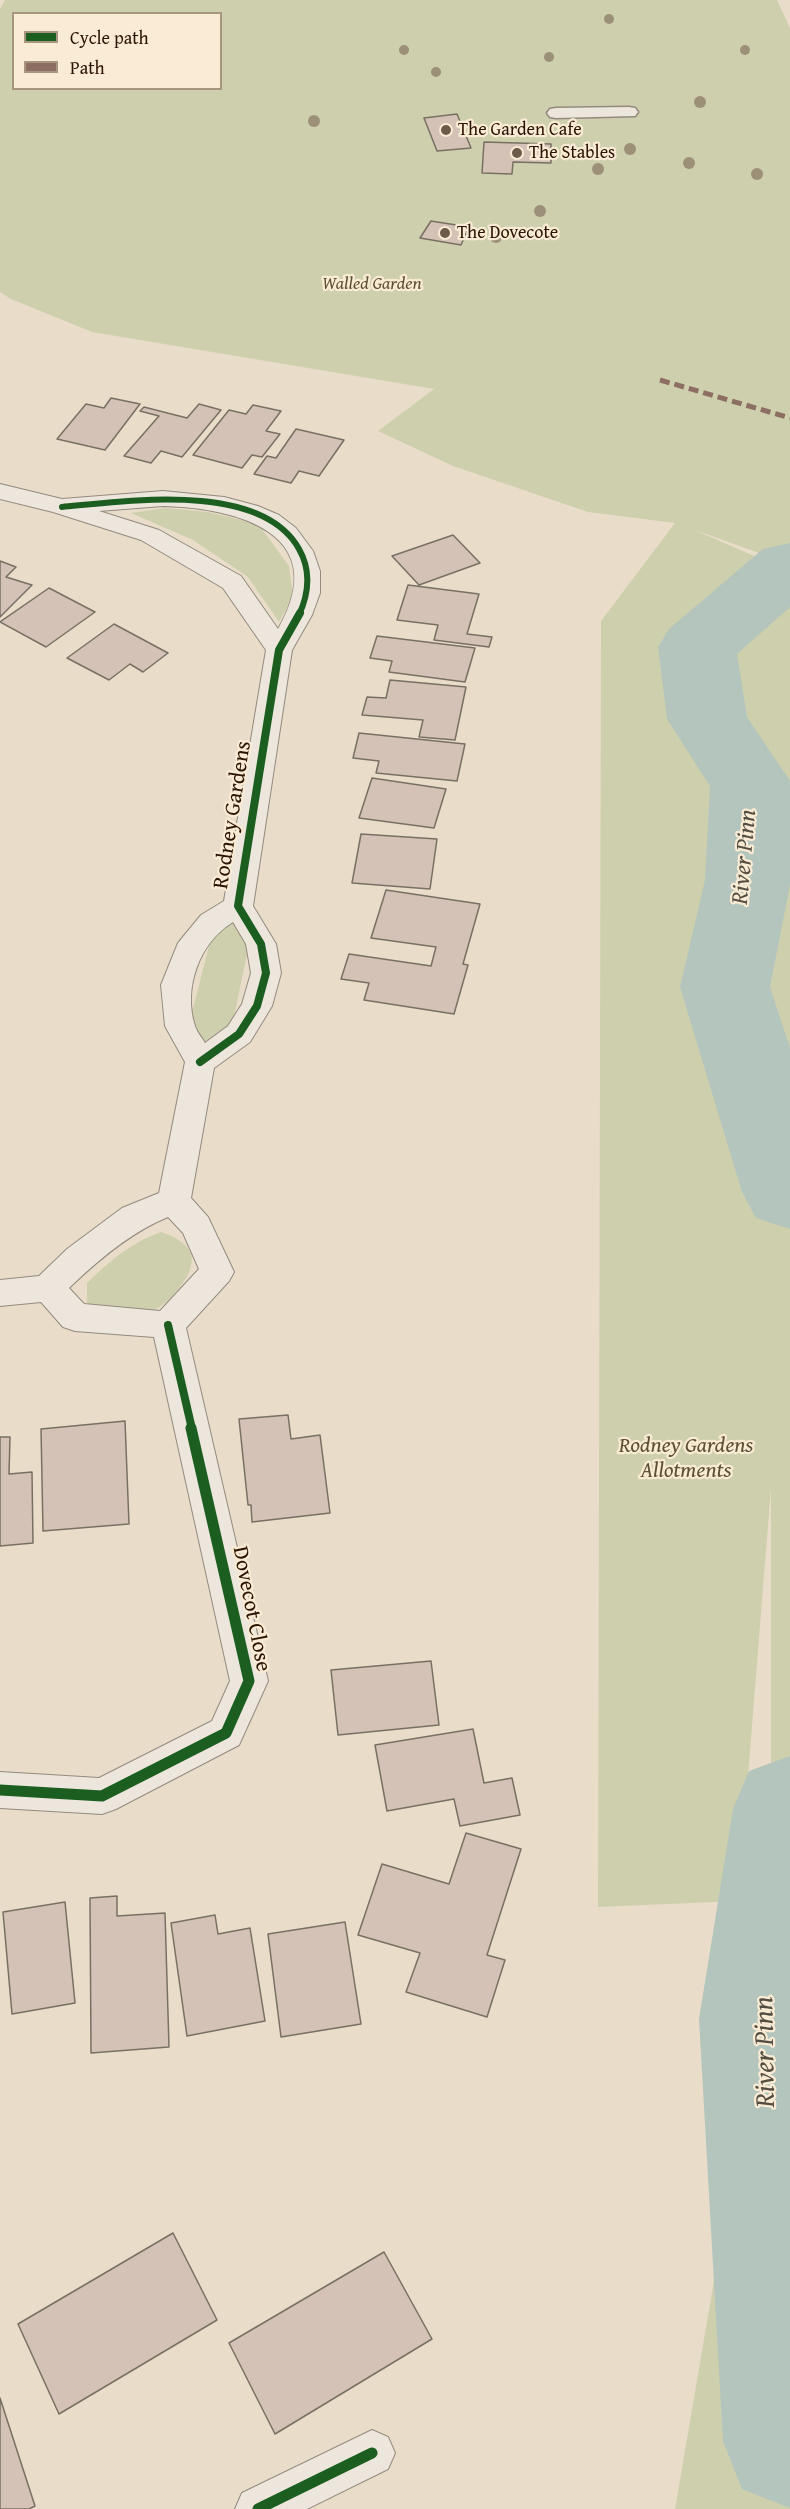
<!DOCTYPE html>
<html>
<head>
<meta charset="utf-8">
<style>
  body { margin:0 }
  #map { position:relative; width:790px; height:2509px; overflow:hidden; background:#e9ddca; font-family:"Gentium Book Plus",serif }
  canvas { display:block }
  .legend { position:absolute; left:12px; top:12px; width:210px; height:78px; box-sizing:border-box; background:#f9ebd4; border:2px solid #a79580; margin:0; padding:8px 10px; list-style:none; font-size:18px; color:#2c1402 }
  .legend li { display:flex; align-items:center; gap:12px; height:30px }
  .legend b { width:30px; border:2px solid #a79580 }
</style>
</head>
<body>
<div id="map">
<canvas width="790" height="2509"></canvas>
<ul class="legend">
<li><b style="height:8px;background:#1b5e20"></b>Cycle path</li>
<li><b style="height:8px;background:#8d6e63"></b>Path</li>
</ul>
</div>
<script>
const ctx = document.querySelector('canvas').getContext('2d');
ctx.lineJoin = 'round';
function fill(path, color) {
  ctx.fillStyle = color;
  ctx.fill(path, 'evenodd');
}
function stroke(path, color, width, dash) {
  ctx.strokeStyle = color;
  ctx.lineWidth = width;
  ctx.lineCap = dash ? 'butt' : 'round';
  ctx.setLineDash(dash || []);
  ctx.stroke(path);
}
function drawText(font, color, halo, rows, align = 'center') {
  ctx.font = font + ' "Gentium Book Plus",serif';
  ctx.lineWidth = 4.5;
  ctx.setLineDash([]);
  ctx.textBaseline = 'middle';
  ctx.strokeStyle = halo;
  ctx.fillStyle = color;
  for (const [text, x, y, turn = 0] of rows) {
    ctx.save();
    ctx.translate(x, y);
    ctx.rotate((+turn || 0) * Math.PI / 180);
    ctx.textAlign = isNaN(turn) ? turn : align;
    if (halo) ctx.strokeText(text, 0, 0);
    ctx.fillText(text, 0, 0);
    ctx.restore();
  }
}
const green = new Path2D(`
  M5,0H777L790,28V564L692,529L773,564L673,658L720,772L697,647L790,581V2509H675L771,1947V1488L738,1901L598,1907L601,621L675,523L588,512L453,466L378,431L434,389L92,332L11,299L0,292V9ZM14,14H220V88H14ZM725,803L772,1052L771,1220L708,980Z
  M166,508L208,512L258,524L289,566L293,597L279,622L248,577L193,540L131,513Z
  M233,922L249,945L232,1026L206,1045L189,1024L211,938Z
  M161,1232C172,1236 186,1241 191,1254C197,1273 168,1306 151,1311C136,1316 119,1316 104,1318L87,1302V1283C109,1261 132,1242 161,1232Z`);
const river = new Path2D(`
  M790,543V607L737,654L747,717L790,781V885L770,987L790,1048V1229L756,1218L742,1192L680,987L705,880L710,786L667,719L658,647L669,629L763,549Z
  M790,1756V2508L742,2489L723,2441L699,2019L733,1809L749,1771Z`);
const building = new Path2D(`
  M457,114L471,148L437,151L424,118Z
  M484,142L551,144V163L513,162L512,174L482,173Z
  M431,221L469,227L461,245L420,238Z
  M111,398L140,404L105,450L57,439L86,404L104,408Z
  M199,404L221,410L182,457L161,451L151,463L124,456L159,416L140,411L144,407L187,418Z
  M253,405L281,411L266,431L280,434L262,457L252,455L242,468L193,455L229,410L246,414Z
  M296,429L344,440L319,476L299,471L291,483L254,474L267,456L276,458Z
  M453,535L480,563L419,585L392,556Z
  M0,561L16,567L6,577L32,585L0,617Z
  M408,585L479,594L467,634L492,637L489,647L434,640L438,625L397,620Z
  M49,588L95,612L46,647L0,622Z
  M114,624L168,653L143,672L130,664L109,680L67,658Z
  M377,636L475,648L465,682L389,672L392,661L370,658Z
  M390,680L466,687L455,740L419,737L423,720L362,715L367,697L386,698Z
  M359,733L465,744L457,781L376,773L379,761L353,758Z
  M372,778L446,789L434,828L359,818Z
  M361,834L437,839L430,889L352,883Z
  M386,890L480,904L463,964L468,965L454,1014L364,1000L369,983L341,979L349,954L431,966L436,947L371,938Z
  M288,1415L291,1439L320,1435L330,1513L252,1522L251,1505H248L239,1419Z
  M125,1421L129,1524L43,1531L41,1429Z
  M0,1437H10L9,1474L32,1472L33,1543L0,1546Z
  M431,1661L439,1725L338,1735L331,1670Z
  M473,1729L484,1783L512,1778L520,1815L460,1826L454,1799L387,1811L375,1745Z
  M466,1833L521,1849L487,1955L505,1960L487,2017L406,1992L420,1953L358,1935L382,1864L449,1884Z
  M117,1896V1916L165,1913L169,2047L91,2053L90,1898Z
  M65,1902L75,2003L12,2014L3,1912Z
  M215,1915L218,1934L250,1928L265,2021L187,2036L171,1923Z
  M345,1922L361,2024L281,2037L268,1934Z
  M173,2233L217,2320L59,2414L18,2324Z
  M384,2252L432,2339L275,2434L229,2343Z
  M0,2398L35,2506L29,2509H0Z`);
const service = new Path2D(`
  M629,107L635,108L638,112L635,116L556,118L550,117L547,113L550,109L556,108Z`);
const minor = new Path2D(`
  M0,484L62,499L163,491L224,497L258,506L279,515L296,528L313,551L320,571V593L312,615L292,650L253,906L276,944L281,973L272,1006L250,1042L214,1068L191,1198L208,1217L234,1272L229,1281L186,1328L268,1681L239,1745L116,1809L102,1814L0,1808V1772L99,1778L212,1721L230,1681L154,1337L75,1331L63,1327L41,1302L0,1306V1280L39,1276L67,1249L122,1208L159,1193L185,1062L165,1026L161,985L178,943L201,915L224,901L266,650L223,588L141,540L53,512L0,499ZM163,506C239,508 333,534 278,629L241,576L159,530L99,511ZM233,922L246,944L251,973L242,1004L228,1026L205,1043C202,1038 197,1032 195,1026C183,988 199,943 233,922ZM168,1217L183,1233L199,1269L160,1311L84,1304L69,1288C98,1260 131,1232 168,1217Z
  M372,2430L388,2437L395,2453L388,2469L307,2509H235L242,2493Z`);
const quiet = new Path2D(`
  M660,380L790,418`);
const cyclewayFar2 = new Path2D(`
  M62,507C126,501 261,481 299,549C311,570 309,593 299,615`);
const cyclewayFar1 = new Path2D(`
  M200,1062L239,1034L257,1006L266,973L261,944L238,906L279,650L300,613
  M168,1325L192,1429`);
const cycleway = new Path2D(`
  M0,1790L102,1796L226,1733L249,1681L191,1428
  M258,2509L372,2453`);
const trees = [
  [609,19,5],
  [404,50,5],
  [745,50,5],
  [549,57,5],
  [436,72,5],
  [700,102,6],
  [314,121,6],
  [630,149,6],
  [689,163,6],
  [598,169,6],
  [757,174,6],
  [540,211,6],
  [496,237,6]
];
const markers = [
  [446,130,6,"#6e5a48"],
  [517,153,6,"#6e5a48"],
  [445,233,6,"#6e5a48"]
];
const farPoinames = [
  ["The Garden Cafe",458,130],
  ["The Stables",529,153],
  ["The Dovecote",457,233]
];
const farParknames = [
  ["Walled Garden",372,284]
];
const streetNames = [
  ["Rodney Gardens",233,815,-81],
  ["Dovecot Close",251,1609,79]
];
const parkNames = [
  ["Rodney Gardens",686,1446],
  ["Allotments",686,1471]
];
const waterNames = [
  ["River Pinn",745,857,-85]
];
const nearWaternames = [
  ["River Pinn",766,2052,-91]
];
fill(green, '#cecfad');
fill(river, '#b4c5bd');
fill(building, '#d3c2b5');
stroke(building, '#797064', 1.5);
stroke(service, '#948a7e', 3);
stroke(minor, '#948a7e', 2);
fill(service, '#ece6dd');
fill(minor, '#ece6dd');
stroke(quiet, '#8d6e63', 5, [10, 5]);
stroke(cyclewayFar2, '#1b5e20', 6);
stroke(cyclewayFar1, '#1b5e20', 8);
stroke(cycleway, '#1b5e20', 11);
ctx.fillStyle = '#9c9078';
for (const [x, y, r] of trees) {
  ctx.beginPath();
  ctx.arc(x, y, r, 0, 2 * Math.PI);
  ctx.fill();
}
for (const [x, y, r, color] of markers) {
  const dot = new Path2D();
  dot.arc(x, y, r, 0, 2 * Math.PI);
  ctx.fillStyle = color;
  ctx.fill(dot);
  stroke(dot, '#f9ebd4', 2);
}
drawText('18px', '#2c1402', '#f9ebd4', farPoinames, 'left');
drawText('italic 18px', '#5d5135', '#f9ebd4', farParknames);
drawText('22px', '#2c1402', '#f9ebd4', streetNames);
drawText('italic 22px', '#5d5135', '#f9ebd4', parkNames);
drawText('italic 24px', '#544e42', '#f9ebd4', waterNames);
drawText('italic 28px', '#544e42', '#f9ebd4', nearWaternames);
</script>
</body>
</html>
